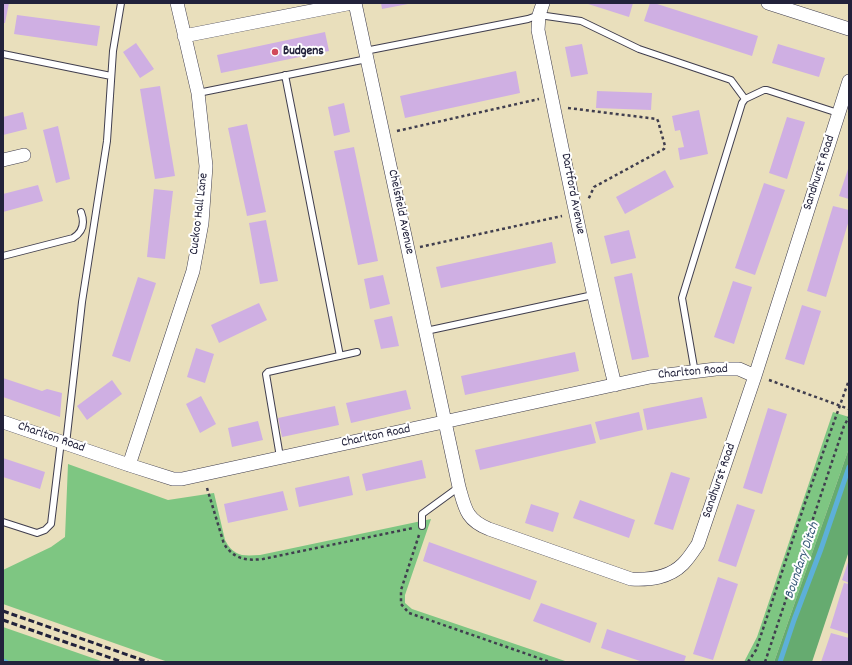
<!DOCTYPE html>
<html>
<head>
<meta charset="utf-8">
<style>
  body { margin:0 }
  #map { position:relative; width:852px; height:665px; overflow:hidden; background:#e9dfbc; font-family:Dekko,sans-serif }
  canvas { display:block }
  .frame { position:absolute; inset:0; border:4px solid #22223b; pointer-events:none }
</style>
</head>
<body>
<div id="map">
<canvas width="852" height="665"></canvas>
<div class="frame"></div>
</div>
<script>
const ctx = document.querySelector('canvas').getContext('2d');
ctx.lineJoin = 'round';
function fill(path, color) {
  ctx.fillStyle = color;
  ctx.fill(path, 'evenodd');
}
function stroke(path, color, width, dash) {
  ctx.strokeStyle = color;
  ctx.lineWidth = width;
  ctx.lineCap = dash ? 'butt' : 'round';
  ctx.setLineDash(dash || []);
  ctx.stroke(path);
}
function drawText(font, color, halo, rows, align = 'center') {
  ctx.font = font + ' Dekko,sans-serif';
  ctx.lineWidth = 4;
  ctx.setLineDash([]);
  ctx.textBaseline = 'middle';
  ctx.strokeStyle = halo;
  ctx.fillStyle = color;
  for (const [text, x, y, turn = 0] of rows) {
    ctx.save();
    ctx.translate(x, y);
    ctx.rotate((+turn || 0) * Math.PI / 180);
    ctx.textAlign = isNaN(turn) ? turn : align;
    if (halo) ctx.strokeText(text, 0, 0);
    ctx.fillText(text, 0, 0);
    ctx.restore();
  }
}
const green = new Path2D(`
  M833,412L849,417V448L774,662H744L757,637Z
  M68,464L168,500L214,493L225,540C234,557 243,556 260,555L431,519L405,595V603L412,609L568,662H168L3,604V570L51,547L65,537Z
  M3,627L104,662H3Z`);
const forest = new Path2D(`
  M849,448V551L812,662H774Z`);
const stream = new Path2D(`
  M3,661L6,662
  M780,662L794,620L821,549L849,467`);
const building = new Path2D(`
  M3,3H9L5,23H3Z
  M381,3H408V4L382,9Z
  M585,3H633L629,17Z
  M650,3H654L758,36L752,56L644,21Z
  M17,15L100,26L97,46L14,34Z
  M325,32L329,51L221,73L217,55Z
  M136,43L154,69L140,78L123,52Z
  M582,44L588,74L571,77L565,47Z
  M778,44L825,58L819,77L772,63Z
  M516,71L520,93L405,118L400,96Z
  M160,86L175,176L155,179L140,89Z
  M597,91L652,93L651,110L596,108Z
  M344,103L350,132L334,136L328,107Z
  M699,110L708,154L680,160L678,148L684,147L680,130L675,131L672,116Z
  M23,112L27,129L3,135V117Z
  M787,117L805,122L787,179L769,173Z
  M247,124L266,212L247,216L228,128Z
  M58,126L70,179L56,183L43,130Z
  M354,147L378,261L358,265L334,151Z
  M849,166V199L839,196Z
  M665,170L674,187L625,214L616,197Z
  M764,183L785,190L755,275L735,268Z
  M38,185L43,201L3,212V194Z
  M154,189L173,191L165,259L147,257Z
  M833,206L849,210V220L826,297L807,291Z
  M266,220L278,281L260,284L249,223Z
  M629,230L636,258L611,264L604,236Z
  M552,242L556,263L441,288L436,267Z
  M632,273L649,357L632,360L614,277Z
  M383,275L390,304L370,309L364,279Z
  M138,277L156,283L130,362L112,356Z
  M733,281L752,287L734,344L714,337Z
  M259,303L267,320L219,343L211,325Z
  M802,305L821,311L804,365L785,359Z
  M392,316L399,346L381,349L374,320Z
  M196,348L214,354L205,383L187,377Z
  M575,352L579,371L465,395L461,376Z
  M3,378L42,391L47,389L62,393L60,417L3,397Z
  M112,380L122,394L87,420L77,406Z
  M406,390L411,409L351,423L346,403Z
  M201,396L216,424L200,433L186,404Z
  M702,397L707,418L647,430L643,409Z
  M335,406L339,425L282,437L278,418Z
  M768,408L787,414L762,494L743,488Z
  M639,412L643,430L600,440L595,422Z
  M258,421L263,440L232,447L228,428Z
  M591,424L596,443L480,470L475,450Z
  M3,458L45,472L40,489L3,477Z
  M422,460L426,478L366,491L362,474Z
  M671,472L690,478L673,530L654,524Z
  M349,476L353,495L299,507L295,488Z
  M283,491L288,510L228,523L224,504Z
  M580,500L635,520L629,538L573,518Z
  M531,504L559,513L553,532L525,523Z
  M737,504L755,510L736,567L718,561Z
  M429,542L537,581L530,600L423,561Z
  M849,559V583L842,580Z
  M718,577L738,584L713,660L693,654Z
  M844,583L849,584V634L830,628Z
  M541,603L597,623L590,643L533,621Z
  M607,629L686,656L684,662H643L601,648Z
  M831,633L849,638V662H821Z`);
const path = new Path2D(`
  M568,108L657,119L658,121L665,146L664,149L594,187L588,200
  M397,131L539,99
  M420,247L562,216
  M769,380L849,409
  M207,488L224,544C234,559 246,561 263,559L413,528
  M419,535L401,590V604L409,613L550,662
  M748,662L756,650L805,503L849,380
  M765,662L844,426L849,417`);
const service = new Path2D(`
  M365,51L528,19L539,15L581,21L639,49L731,80L745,99
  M3,54L111,76
  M285,75L340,356
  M198,93L367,59
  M3,256L73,238C83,232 85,223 81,212
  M426,331L593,295
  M695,373L682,298L742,103L745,99L764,90H767L838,113
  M66,444L82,302L107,141L113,51L121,3
  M280,457L266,374L268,372L357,352
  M3,522L37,533L45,530L51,524L61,441
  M422,526V514L459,487`);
const minor = new Path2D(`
  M355,3L459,487C465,508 466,520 489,529L631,579C650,580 669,578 683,564C689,558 694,550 698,544L755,376L849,81
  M543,3L539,15L538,30C562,149 586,267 615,385
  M768,3L849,29
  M184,36L352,3
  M3,160L24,155
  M3,422L129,465L173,479H182L650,377L716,369H739L755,376
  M129,465L193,271L202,223L206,166L198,93L177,3`);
const rail = new Path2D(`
  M3,611L148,662
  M3,620L122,662`);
const markers = [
  [275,52,4,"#d1495b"]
];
const poiNames = [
  ["Budgens",283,52]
];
const streetNames = [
  ["Sandhurst Road",820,173,-72],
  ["Dartford Avenue",572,194,79],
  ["Chelsfield Avenue",400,212,78],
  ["Cuckoo Hall Lane",200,214,-83],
  ["Charlton Road",693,373,-5],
  ["Charlton Road",376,437,-12],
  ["Charlton Road",51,438,19],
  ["Sandhurst Road",720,481,-71]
];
const waterNames = [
  ["Boundary Ditch",803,561,-71]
];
fill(green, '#7ec682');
fill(forest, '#66ab70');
stroke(stream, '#5db0d9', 5);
fill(building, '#cfafe3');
stroke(service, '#403e4e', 8);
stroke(minor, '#403e4e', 14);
stroke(path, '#403e4e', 2.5, [3, 3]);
stroke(service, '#fff', 6);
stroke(minor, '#fff', 13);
stroke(rail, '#22223b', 3, [6, 3]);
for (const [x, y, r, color] of markers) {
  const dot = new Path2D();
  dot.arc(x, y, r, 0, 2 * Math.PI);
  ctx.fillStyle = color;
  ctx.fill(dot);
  stroke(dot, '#fff', 1.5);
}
drawText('bold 13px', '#22223b', '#fff', poiNames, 'left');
drawText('13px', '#22223b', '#fff', streetNames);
drawText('italic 14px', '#3a5b7a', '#fff', waterNames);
</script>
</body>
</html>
